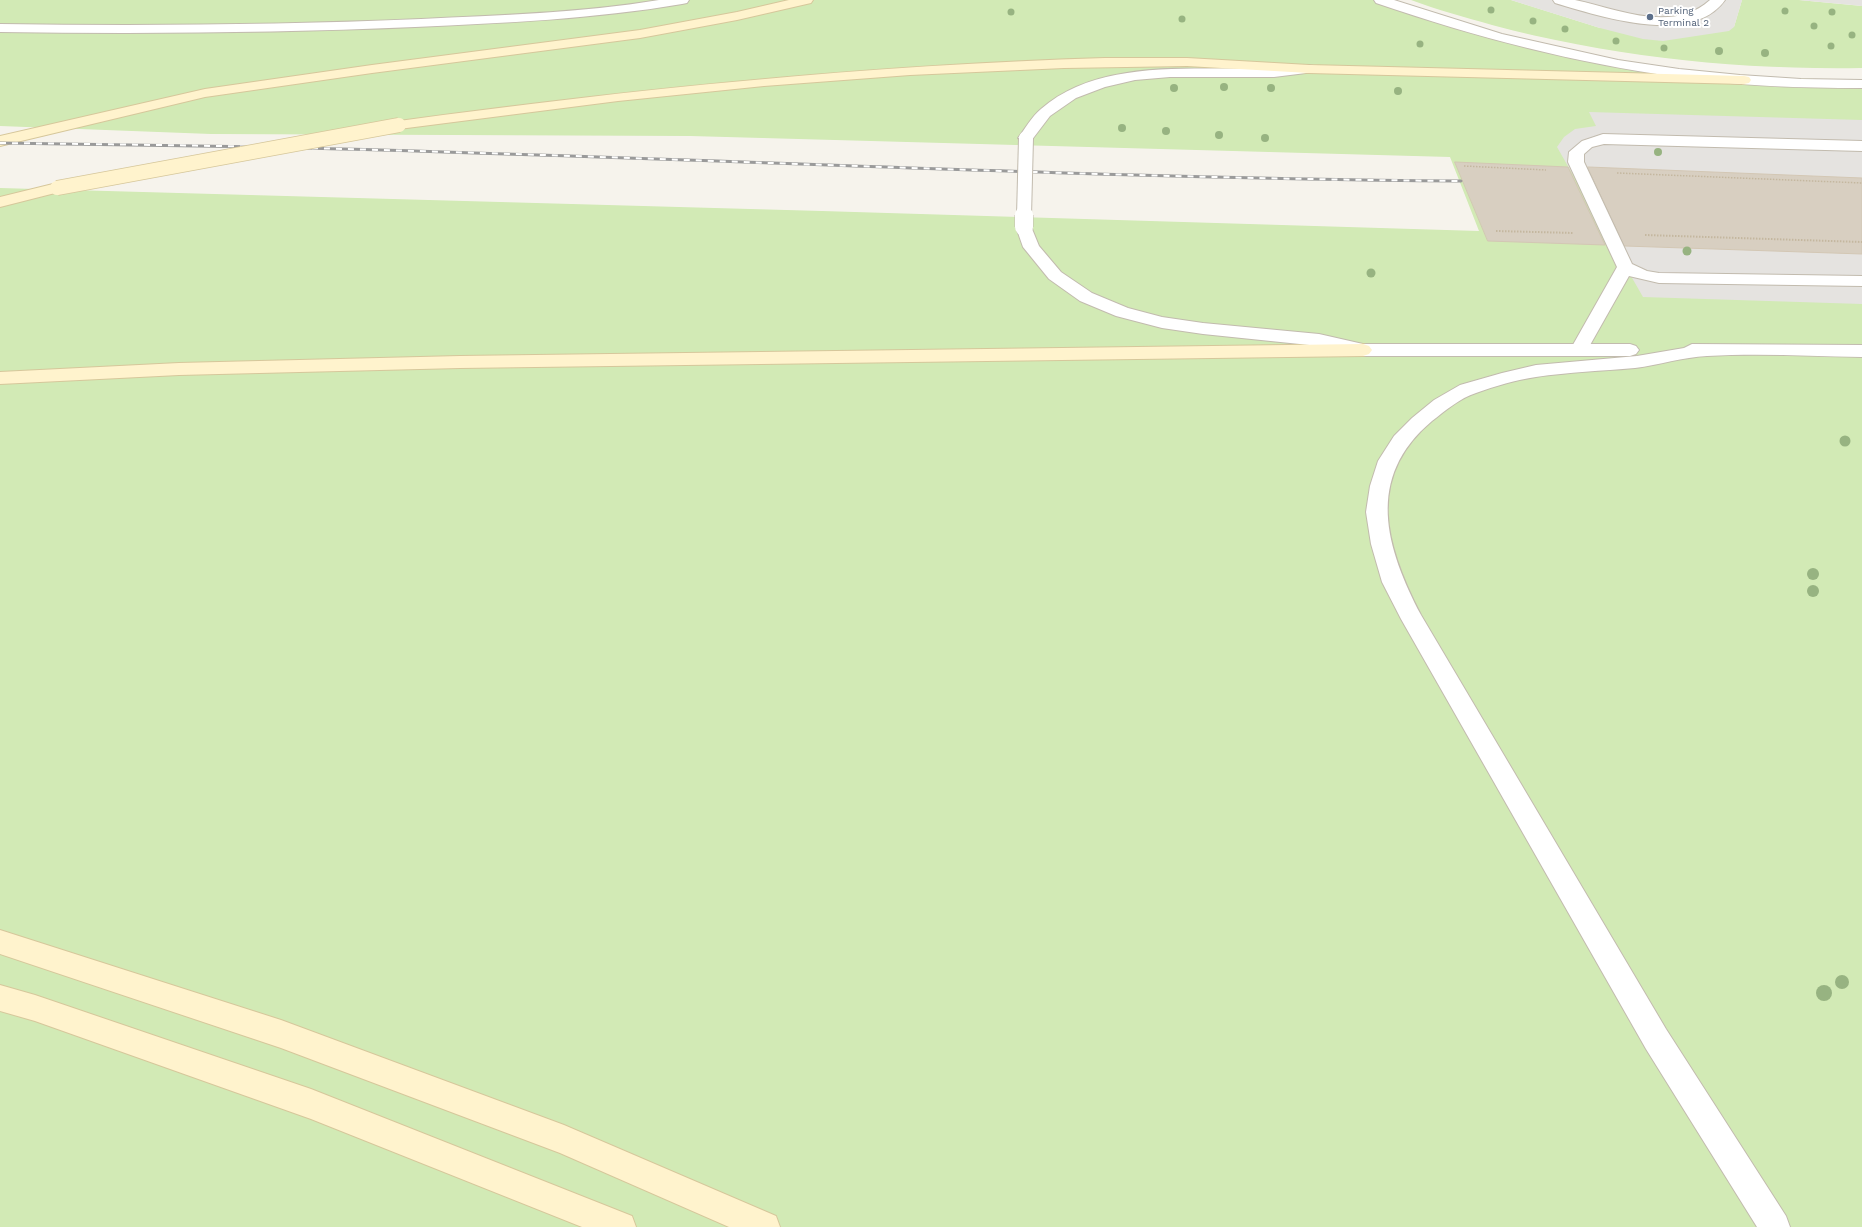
<!DOCTYPE html>
<html>
<head>
<meta charset="utf-8">
<style>
  body { margin:0 }
  canvas { display:block; background:#f6f3ec }
</style>
</head>
<body>
<canvas width="1862" height="1227"></canvas>
<script>
const ctx = document.querySelector('canvas').getContext('2d');
ctx.lineJoin = 'round';
function fill(path, color) {
  ctx.fillStyle = color;
  ctx.fill(path, 'evenodd');
}
function stroke(path, color, width, dash) {
  ctx.strokeStyle = color;
  ctx.lineWidth = width;
  ctx.lineCap = dash ? 'butt' : 'round';
  ctx.setLineDash(dash || []);
  ctx.stroke(path);
}
function drawText(font, color, halo, rows, align = 'center') {
  ctx.font = font + ' "Work Sans",sans-serif';
  ctx.lineWidth = 4;
  ctx.setLineDash([]);
  ctx.textBaseline = 'middle';
  ctx.strokeStyle = halo;
  ctx.fillStyle = color;
  for (const [text, x, y, turn = 0] of rows) {
    ctx.save();
    ctx.translate(x, y);
    ctx.rotate((+turn || 0) * Math.PI / 180);
    ctx.textAlign = isNaN(turn) ? turn : align;
    if (halo) ctx.strokeText(text, 0, 0);
    ctx.fillText(text, 0, 0);
    ctx.restore();
  }
}
const green = new Path2D(`
  M0,0H1381L1495,37L1659,69L1735,77L1862,80V1227H0V188L822,211L1479,231L1450,157L690,136L211,134L0,126Z
  M1411,0H1511L1600,28L1734,27L1742,0H1799L1862,6V68C1738,70 1612,57 1492,25C1465,17 1437,10 1411,0Z`);
const parking = new Path2D(`
  M1511,0H1742L1734,27L1729,31L1663,41L1643,39L1600,28Z
  M1799,0H1862V6L1853,5Z
  M1589,112L1862,120V304L1643,297L1557,147L1564,137L1575,129L1596,126Z`);
const building = new Path2D(`
  M1455,162L1568,167L1605,245L1488,241Z
  M1588,167L1862,178V254L1625,246Z`);
const pathFar1 = new Path2D(`
  M1464,166L1546,170
  M1617,173L1862,183`);
const path = new Path2D(`
  M1496,231L1574,233
  M1645,235L1862,242`);
const service = new Path2D(`
  M659,0H689L687,3L682,4C594,19 505,23 415,27C277,33 139,34 0,32V24C140,26 281,25 421,19C500,15 580,13 659,0Z
  M1553,0C1560,0 1568,0 1575,0C1618,9 1672,34 1710,0H1725C1692,47 1599,16 1555,3Z
  M1603,134L1862,141V151L1604,144L1592,147L1584,154V162L1632,264L1647,271L1659,273L1862,276V286L1659,283L1629,276L1585,354L1579,356L1573,354L1570,350L1617,267L1568,162L1569,152L1582,141Z`);
const minor = new Path2D(`
  M1374,0H1394L1502,34L1618,60L1679,69L1740,75L1801,79L1862,80V88C1801,88 1739,86 1678,77C1575,63 1475,37 1376,3Z
  M1309,65L1314,66L1316,69L1314,72L1274,77H1170L1135,80L1105,87L1076,98L1050,116L1031,141L1026,143L1021,141L1018,138C1025,129 1032,116 1041,109C1109,49 1226,77 1309,65Z
  M1024,222L1030,224L1039,246L1061,272L1092,293L1128,308L1162,317L1203,323L1319,334L1363,344H1630L1636,346L1639,350L1636,354L1630,356H1363L1319,346L1203,334L1162,328L1116,316L1080,301L1049,279L1023,247L1016,227L1018,224Z
  M1692,344L1862,345V357C1811,356 1758,353 1707,356C1683,357 1659,365 1635,368C1602,371 1569,372 1536,377C1516,380 1495,386 1476,393C1460,398 1445,411 1432,421C1364,478 1386,548 1421,615L1666,1029L1786,1216L1790,1227H1757L1646,1049L1401,619L1382,582L1371,544L1366,512L1370,486L1378,461L1394,436L1412,418L1434,400L1460,385L1502,373L1536,365L1637,356L1684,348Z`);
const secondary = new Path2D(`
  M789,0H813L811,3L737,20L640,38L372,73L205,97L0,146V136L205,89L372,65L640,30L737,12Z
  M1105,58H1187L1309,65L1744,76L1749,77L1751,80L1749,83L1744,84L1309,73L1187,66L1064,68L910,75L764,86L618,101L399,129L394,128L392,125L394,122L399,121C634,89 868,65 1105,58Z
  M57,183L63,185L65,188L63,191L0,207V197Z
  M1363,344L1369,346L1372,350L1369,354L1363,356L460,368L179,375L0,384V372L179,363L460,356Z
  M0,930L281,1020L564,1125L776,1216L780,1227H729L560,1153L281,1048L0,954Z
  M0,985L35,995L311,1089L632,1216L636,1227H582L311,1119L35,1021L0,1011Z`);
const rail = new Path2D(`
  M0,143C88,144 176,145 264,147C663,156 1062,178 1461,181`);
const minorBridgeFar1 = new Path2D(`
  M1024,216L1026,138`);
const minorBridge = new Path2D(`
  M1024,227V215`);
const secondaryBridge = new Path2D(`
  M57,188L399,125`);
const trees = [
  [1491,10,3.5],
  [1785,11,3.5],
  [1011,12,3.5],
  [1832,12,3.5],
  [1182,19,3.5],
  [1533,21,3.5],
  [1814,26,3.5],
  [1565,29,3.5],
  [1852,35,3.5],
  [1616,41,3.5],
  [1420,44,3.5],
  [1831,46,3.5],
  [1664,48,3.5],
  [1719,51,4],
  [1765,53,4],
  [1224,87,4],
  [1174,88,4],
  [1271,88,4],
  [1398,91,4],
  [1122,128,4],
  [1166,131,4],
  [1219,135,4],
  [1265,138,4],
  [1658,152,4],
  [1687,251,4.5],
  [1371,273,4.5],
  [1845,441,5.5],
  [1813,574,6],
  [1813,591,6],
  [1842,982,7],
  [1824,993,8]
];
const markers = [
  [1650,17,4,"#5c6f8a"]
];
const farServicenames = [
  ["Parking",1658,11],
  ["Terminal 2",1658,23]
];
fill(green, '#d2eab5');
fill(parking, '#e5e3e0');
fill(building, '#d8cfc1');
stroke(building, '#d3c7b4', 1);
stroke(service, '#c2bbae', 2);
stroke(minor, '#c2bbae', 2);
stroke(secondary, '#d6c79b', 2);
stroke(pathFar1, '#c4b79f', 1.5, [1.5, 1.5]);
stroke(path, '#c4b79f', 2, [1.5, 1.5]);
fill(service, '#fff');
fill(minor, '#fff');
fill(secondary, '#fff3cd');
stroke(rail, '#9a9a9a', 3);
stroke(rail, '#fff', 2, [6]);
stroke(minorBridgeFar1, '#c2bbae', 16, []);
stroke(minorBridge, '#c2bbae', 19, []);
stroke(secondaryBridge, '#d6c79b', 16, []);
stroke(minorBridgeFar1, '#fff', 14);
stroke(minorBridge, '#fff', 18);
stroke(secondaryBridge, '#fff3cd', 14);
ctx.fillStyle = '#97b381';
for (const [x, y, r] of trees) {
  ctx.beginPath();
  ctx.arc(x, y, r, 0, 2 * Math.PI);
  ctx.fill();
}
for (const [x, y, r, color] of markers) {
  const dot = new Path2D();
  dot.arc(x, y, r, 0, 2 * Math.PI);
  ctx.fillStyle = color;
  ctx.fill(dot);
  stroke(dot, '#fff', 1.5);
}
drawText('10px', '#4e5e75', '#fff', farServicenames, 'left');
</script>
</body>
</html>
